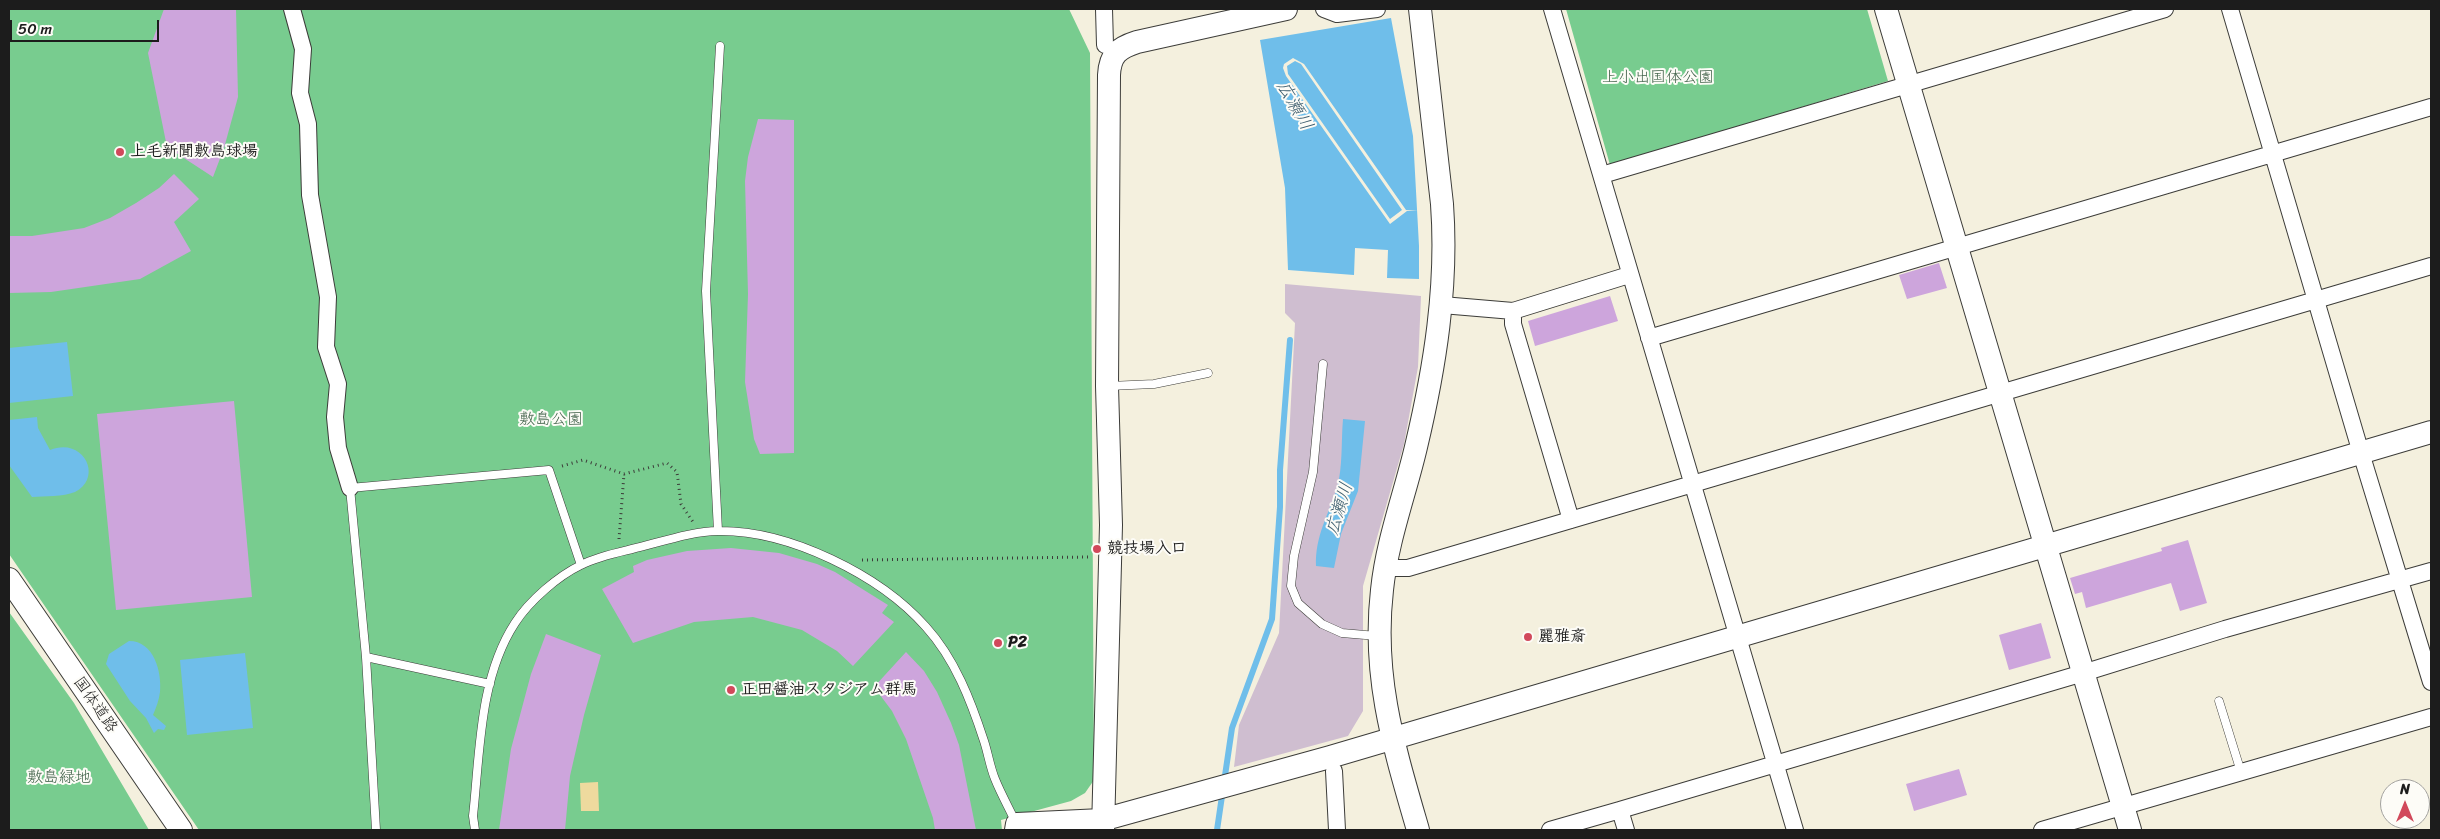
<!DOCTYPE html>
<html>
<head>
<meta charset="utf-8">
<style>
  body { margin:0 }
  #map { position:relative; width:2440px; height:839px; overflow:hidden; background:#f4f0de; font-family:Sriracha,sans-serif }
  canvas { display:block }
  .frame { position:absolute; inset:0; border:10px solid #1c1c1c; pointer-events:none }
  .north { position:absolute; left:2380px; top:779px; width:50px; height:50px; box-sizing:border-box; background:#fdfcf7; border:1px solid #a3a29f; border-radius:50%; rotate:0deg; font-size:14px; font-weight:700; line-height:20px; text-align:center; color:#1c1c1c }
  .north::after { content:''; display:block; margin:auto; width:18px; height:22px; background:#d1495b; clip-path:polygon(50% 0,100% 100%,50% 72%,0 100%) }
  .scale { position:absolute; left:10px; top:20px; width:149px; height:22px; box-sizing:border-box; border:2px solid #1c1c1c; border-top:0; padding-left:6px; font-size:15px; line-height:18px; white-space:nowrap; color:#1c1c1c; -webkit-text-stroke:4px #fdfcf7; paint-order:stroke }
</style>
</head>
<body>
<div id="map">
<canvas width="2440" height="839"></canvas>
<div class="frame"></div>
<div class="north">N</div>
<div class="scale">50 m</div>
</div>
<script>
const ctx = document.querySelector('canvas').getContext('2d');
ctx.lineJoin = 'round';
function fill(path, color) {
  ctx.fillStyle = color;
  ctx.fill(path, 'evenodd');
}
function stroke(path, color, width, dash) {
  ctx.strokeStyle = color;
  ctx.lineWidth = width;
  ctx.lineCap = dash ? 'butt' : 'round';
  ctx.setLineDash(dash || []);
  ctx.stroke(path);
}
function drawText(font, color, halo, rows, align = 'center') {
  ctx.font = font + ' Sriracha,"Klee One",sans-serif';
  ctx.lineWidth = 4;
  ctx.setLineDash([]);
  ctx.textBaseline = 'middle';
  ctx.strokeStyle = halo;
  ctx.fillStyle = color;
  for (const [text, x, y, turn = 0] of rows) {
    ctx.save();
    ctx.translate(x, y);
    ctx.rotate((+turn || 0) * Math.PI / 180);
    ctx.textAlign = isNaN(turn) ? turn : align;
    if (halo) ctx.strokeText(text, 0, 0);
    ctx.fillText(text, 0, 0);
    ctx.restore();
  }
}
const industrial = new Path2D(`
  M1285,284L1421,296L1418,367L1404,444L1363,586V711L1348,736L1234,767L1239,725L1279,633L1295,323L1285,313Z`);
const green = new Path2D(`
  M9,9H1069L1090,53L1094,780L1085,793L1071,801L1001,820L1002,830H199L9,554Z
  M1566,9H1867L1888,81L1610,165Z
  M9,612L74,703L149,830H9Z`);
const sand = new Path2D(`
  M598,782L599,811H581L580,783Z`);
const water = new Path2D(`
  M1391,18L1413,136L1419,246V279L1387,278L1388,250L1355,248L1354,275L1288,270L1285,188L1260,40Z
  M67,342L73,396L9,403V348Z
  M37,417L38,428L50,450C83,436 104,477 75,492C63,497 45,496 32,497L9,465V420Z
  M1343,419L1365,421L1358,491L1341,534L1334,568L1316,566C1315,536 1328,516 1337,488C1343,466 1341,442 1343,419Z
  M129,641C154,641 162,672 160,692C159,700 156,708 153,715L166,726L164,730L158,729L154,733L146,718L130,701L106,664L109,654Z
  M245,653L253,728L187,735L180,660Z`);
const pier = new Path2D(`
  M1293,58L1304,64L1406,210L1418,211H1407L1390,224L1286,76L1283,68L1284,64ZM1295,61L1301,64L1402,210L1390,219L1288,74L1287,66Z`);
const stream = new Path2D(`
  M1217,830L1232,728L1272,619L1280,507V470L1290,340`);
const building = new Path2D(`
  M164,9H236L238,97L224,148L213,177L167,147L148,53Z
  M758,119L794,120V453L760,454L754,439L745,382L748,294L745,181L748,157Z
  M174,174L199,199L174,222L191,251L140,279L51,292L9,293V236H32L84,228L110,218L136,203L159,188Z
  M1939,263L1947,288L1907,299L1899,275Z
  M1610,296L1618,321L1535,346L1528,321Z
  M234,401L252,597L116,610L97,414Z
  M2188,540L2207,603L2180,611L2171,583L2086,608L2082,592L2075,594L2070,578L2162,551L2161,548Z
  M731,548L779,553L817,564L835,572L888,605L882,613L894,622L853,666L837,651L802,630L753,617L694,622L633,643L602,589L634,572L633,566L647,560L687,551Z
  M2041,623L2051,658L2009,670L1999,635Z
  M546,634L601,655L584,715L570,776L565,830H499L511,749L531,674Z
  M906,652L924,671L937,692L951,723L959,745L976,830H935L933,818L906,739L892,711L874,687Z
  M1959,769L1967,795L1914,811L1906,784Z`);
const path = new Path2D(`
  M562,466L583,460L624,474L667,463L677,472L681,504L693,522
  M619,539L624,474
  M862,560L1090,557`);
const lane = new Path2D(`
  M1323,364L1313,472L1294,556L1291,586L1298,603L1322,624L1342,633L1377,636
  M1109,386L1154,384L1208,373
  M718,531L706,291L720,46
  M366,657L490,684
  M2219,701L2241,772
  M376,830L366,657L350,488L549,470L581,565
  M475,830L473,816C480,753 479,678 515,623C529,601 558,576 581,565C596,557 615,553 632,549C658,543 692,531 718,531C789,530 880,575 926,627C955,659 971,701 984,741C988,753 990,767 995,779C1001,794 1009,808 1016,823`);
const street = new Path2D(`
  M292,9L303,49L300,93L308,124L310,195L328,297L326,347L338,384L335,417L338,448L350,488
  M1104,9L1105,45
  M1324,9L1337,14L1377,9
  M1552,9L1795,830
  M2230,9L2361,453L2431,682
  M1602,175L2165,9
  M1442,305L1513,311L1629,275
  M1513,311V324L1571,520
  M1649,338L2431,107
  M1385,568H1408L2431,266
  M1334,771L1337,830
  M1620,810L2083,673L2225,629L2431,571
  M1550,830L1620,810L1626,830
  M2042,830L2431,717`);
const secondary = new Path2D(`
  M1886,9L2130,830
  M9,579L181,830
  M1016,830L1017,824L1102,820L1330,757L2431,432
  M1103,830L1111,525L1107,386L1109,75C1110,55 1118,48 1137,42L1286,9
  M1418,830C1394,747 1372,677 1382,590C1387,541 1405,494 1416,447C1435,367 1448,286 1442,204L1420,9`);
const markers = [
  [120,152,5,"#d1495b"],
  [1097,549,5,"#d1495b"],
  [1528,637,5,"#d1495b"],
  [998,643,5,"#d1495b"],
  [731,690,5,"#d1495b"]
];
const parkNames = [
  ["上小出国体公園",1658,78],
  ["敷島公園",551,420],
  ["敷島緑地",59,778]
];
const poiNames = [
  ["上毛新聞敷島球場",130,152],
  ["競技場入口",1107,549],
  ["麗雅斎",1538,637],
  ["P2",1008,643],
  ["正田醤油スタジアム群馬",741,690]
];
const streetNames = [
  ["国体道路",95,705,55]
];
const waterNames = [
  ["広瀬川",1294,106,60],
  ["広瀬川",1340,509,-73]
];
fill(industrial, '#cfbed0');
fill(green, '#78cc8f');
fill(sand, '#eeda9e');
fill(water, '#6fbeea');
fill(pier, '#f4f0de');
stroke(stream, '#6fbeea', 6);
fill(building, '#cda5dc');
stroke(lane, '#3c3c39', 9);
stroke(street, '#3c3c39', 18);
stroke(secondary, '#3c3c39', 24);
stroke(path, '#3c3c39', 3, [1, 4]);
stroke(lane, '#fff', 8);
stroke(street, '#fff', 16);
stroke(secondary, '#fff', 22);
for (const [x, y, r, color] of markers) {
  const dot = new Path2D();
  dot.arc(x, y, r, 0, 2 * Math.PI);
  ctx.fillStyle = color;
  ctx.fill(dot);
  stroke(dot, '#fdfcf7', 2);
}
drawText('16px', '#41624a', '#fdfcf7', parkNames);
drawText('bold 16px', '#1c1c1c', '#fdfcf7', poiNames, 'left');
drawText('16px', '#1c1c1c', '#fdfcf7', streetNames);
drawText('italic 18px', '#3d5d6e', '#fdfcf7', waterNames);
</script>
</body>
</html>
